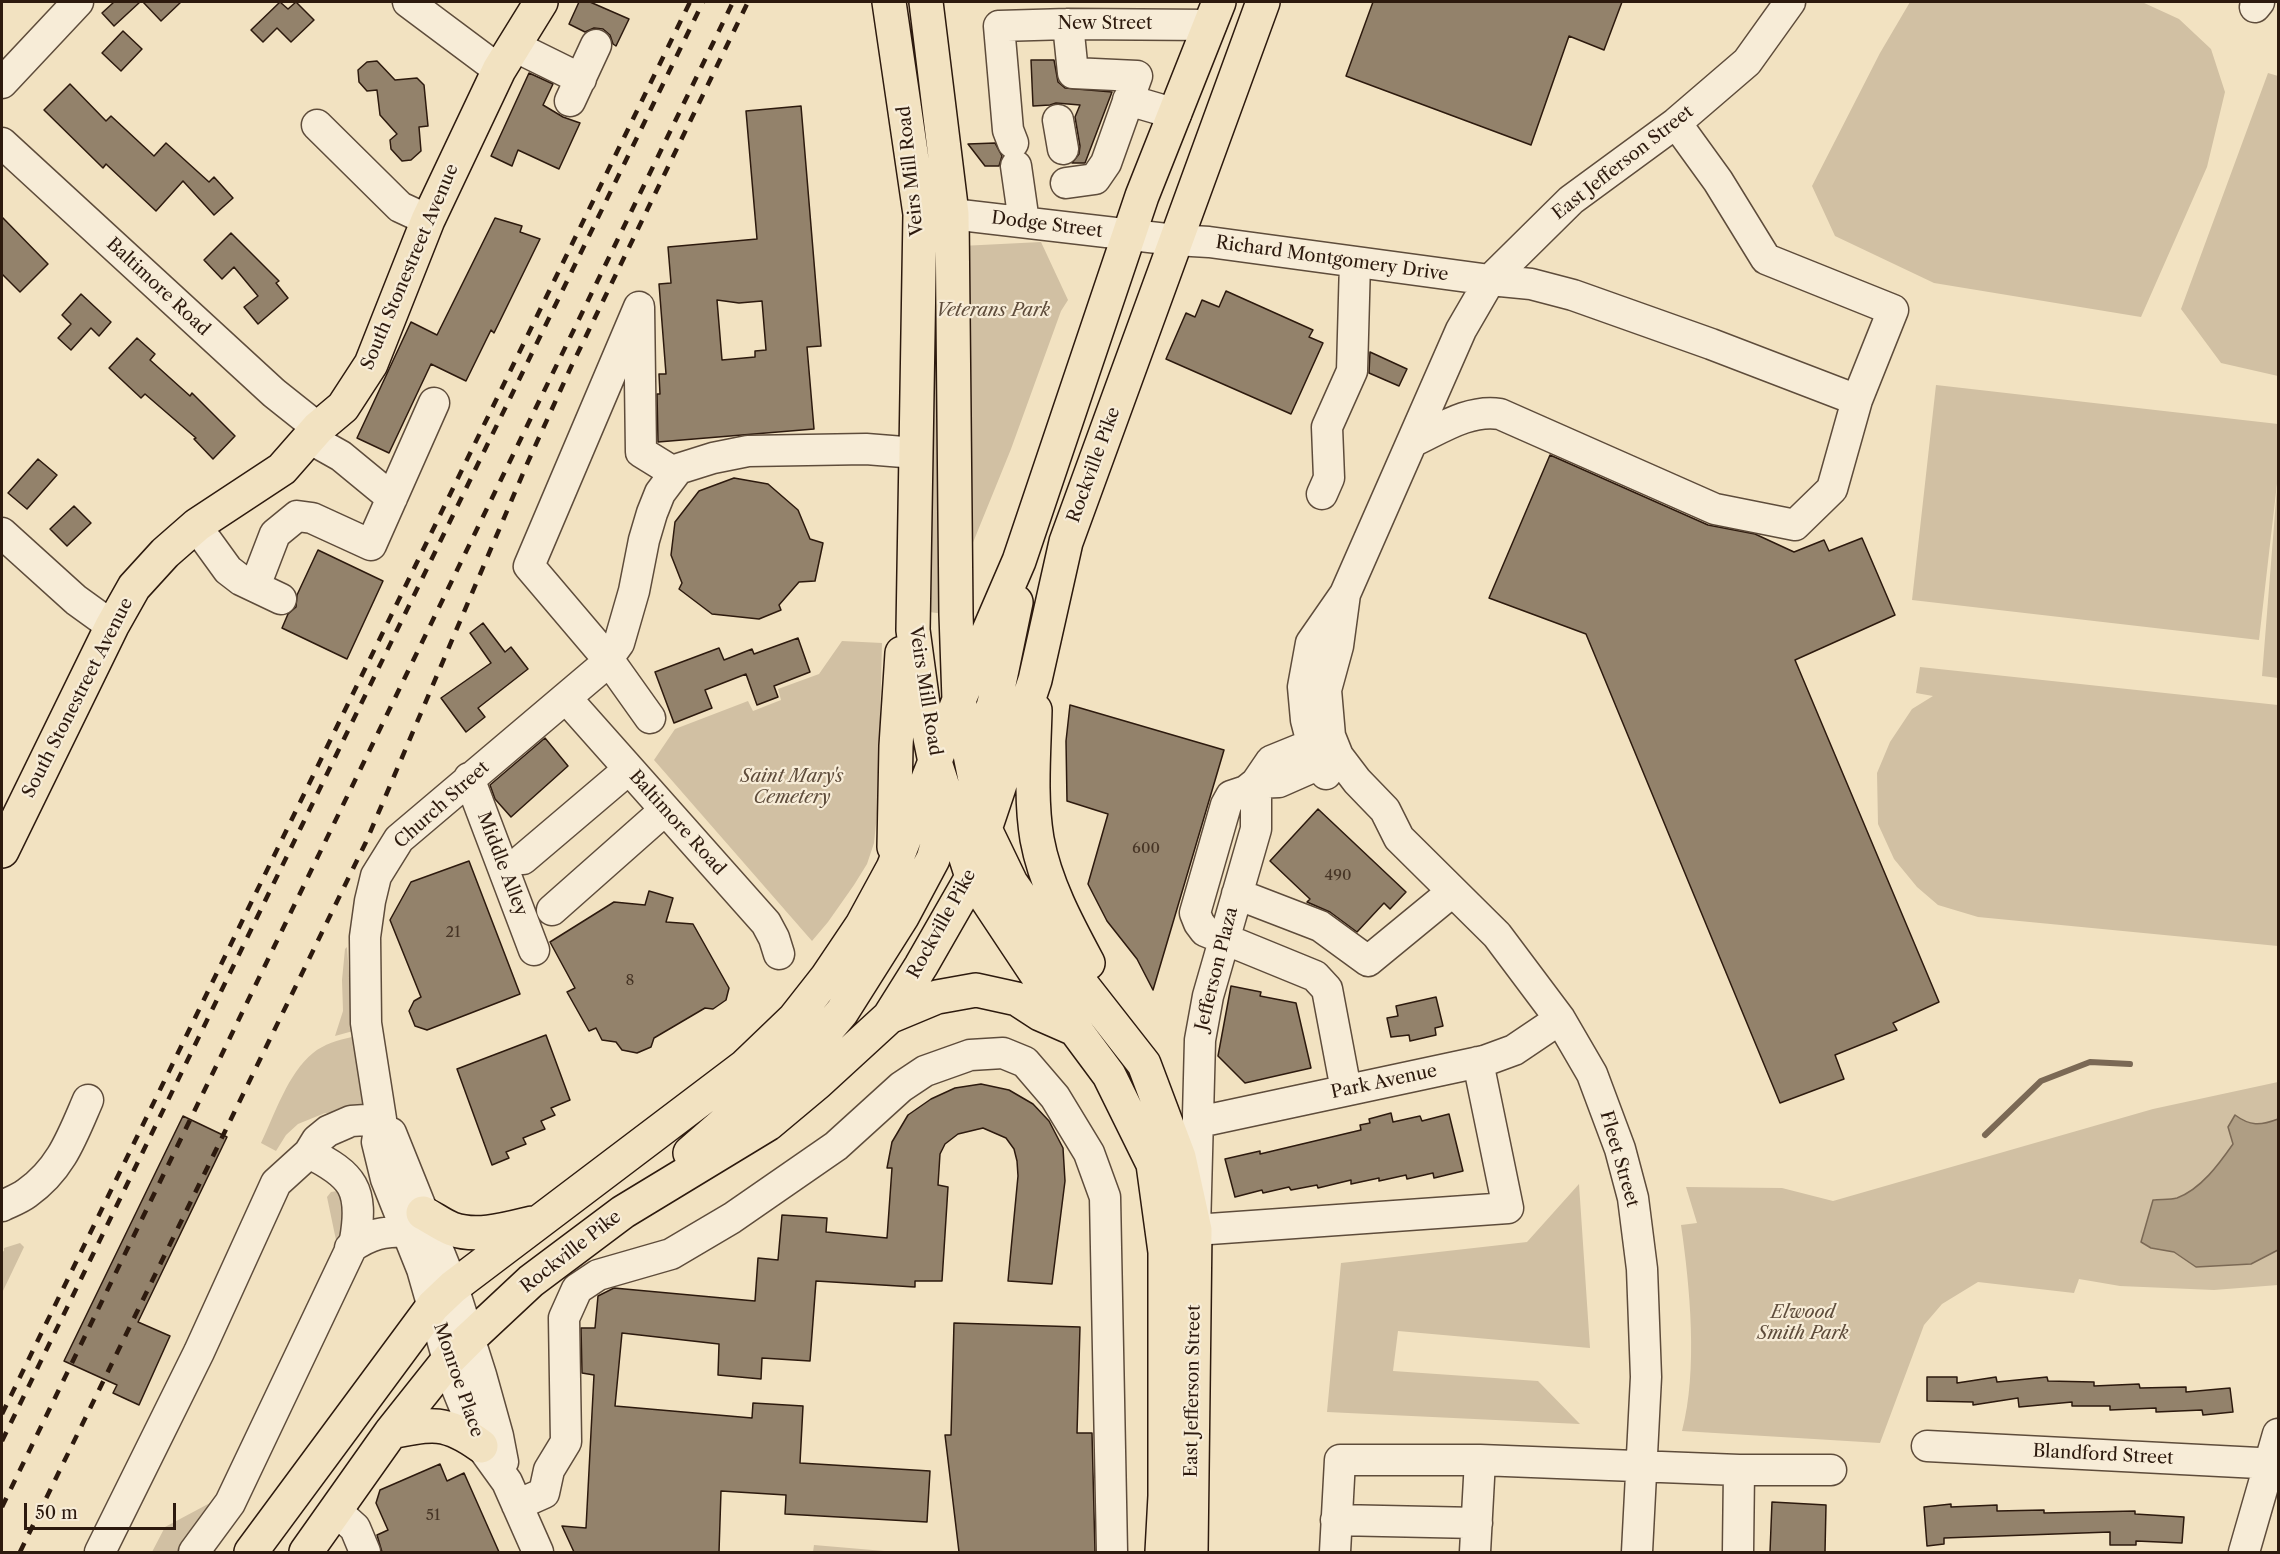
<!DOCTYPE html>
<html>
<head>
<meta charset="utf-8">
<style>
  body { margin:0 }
  #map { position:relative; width:2280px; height:1554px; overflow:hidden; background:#f2e2c1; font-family:"Libre Caslon Text",serif }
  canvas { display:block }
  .frame { position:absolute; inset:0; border:3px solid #2d1a0e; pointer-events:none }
  .scale { position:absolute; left:24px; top:1503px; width:152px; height:27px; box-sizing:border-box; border:3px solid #2d1a0e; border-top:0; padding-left:8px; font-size:18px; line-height:21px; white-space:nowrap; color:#2d1a0e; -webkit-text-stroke:4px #f7ecd7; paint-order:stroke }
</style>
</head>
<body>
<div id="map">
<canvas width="2280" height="1554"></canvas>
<div class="frame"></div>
<div class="scale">50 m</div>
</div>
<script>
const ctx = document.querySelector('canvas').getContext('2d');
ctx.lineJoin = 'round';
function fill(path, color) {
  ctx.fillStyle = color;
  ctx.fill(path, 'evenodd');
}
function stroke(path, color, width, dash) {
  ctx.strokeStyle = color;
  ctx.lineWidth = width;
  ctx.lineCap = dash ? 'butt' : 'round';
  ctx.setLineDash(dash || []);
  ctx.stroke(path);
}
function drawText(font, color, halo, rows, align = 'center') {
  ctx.font = font + ' "Libre Caslon Text",serif';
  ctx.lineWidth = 4.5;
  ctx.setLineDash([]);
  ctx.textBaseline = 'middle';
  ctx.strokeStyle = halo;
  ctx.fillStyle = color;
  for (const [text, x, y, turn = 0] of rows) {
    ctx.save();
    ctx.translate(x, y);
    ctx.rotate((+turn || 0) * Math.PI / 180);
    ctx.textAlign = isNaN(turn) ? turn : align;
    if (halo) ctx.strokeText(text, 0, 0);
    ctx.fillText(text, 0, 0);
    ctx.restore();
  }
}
const green = new Path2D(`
  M1910,2H2142L2179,19L2211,49L2225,92L2207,167L2141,317L1934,283L1835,236L1812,186L1880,53Z
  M2268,73L2278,76V376L2221,363L2181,309Z
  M960,242L961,246L1041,242L1068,300L1061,311L1011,449L944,614L922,611L932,274Z
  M1936,385L2278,424V678L2262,676L2278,475L2259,640L1912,600Z
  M842,641L882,643L878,804L874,843L867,864L854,885L828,922L812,941L654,760L675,729L748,701L753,711L781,700L778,689L819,674Z
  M1920,667L2278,705V946L1978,917L1938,905L1917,887L1894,859L1878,824L1877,773L1890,742L1912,709L1933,696L1916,693Z
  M347,947L349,976L355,1017L353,1031L335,1036L343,1011L342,980L345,949Z
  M352,1037L356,1039L370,1103L340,1112L325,1113L298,1124L286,1135L276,1151L261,1143C275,1114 288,1073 313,1053C324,1044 338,1040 352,1037Z
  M2278,1082V1285L2214,1290L2120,1286L2079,1279L2074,1293L1978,1282L1942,1304L1924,1325L1880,1443L1682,1431C1698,1370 1690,1287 1681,1225L1697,1223L1686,1187L1782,1188L1833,1201L2153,1109Z
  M1579,1184L1590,1348L1398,1331L1393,1371L1538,1381L1580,1424L1327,1412L1341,1263L1527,1242Z
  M337,1191L341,1194L349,1221L335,1255L336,1240L327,1197L331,1192Z
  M20,1243L24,1247L2,1293V1252L4,1251V1248Z
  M314,1293L209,1512L180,1552H152L165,1527L210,1503L217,1494Z
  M814,1545L896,1552H813Z`);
const water = new Path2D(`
  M2235,1115C2250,1126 2260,1126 2278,1119V1250L2251,1264L2196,1267L2174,1252L2151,1248L2141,1242L2153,1200C2160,1199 2170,1200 2177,1198C2201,1189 2219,1164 2233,1144L2228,1127Z`);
const stream = new Path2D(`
  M1985,1135L2041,1081L2090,1062L2130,1064`);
const building = new Path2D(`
  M114,2H140L114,26L102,13Z
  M143,2H181L161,21Z
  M280,2L288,9L296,2L314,20L291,42L277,28L263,42L251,30Z
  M579,2H590L629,19L616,46L613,44L610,35L603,29L594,28L585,32L569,24Z
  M1373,2H1622L1604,50L1569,36L1531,145L1346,76Z
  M123,31L142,49L121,71L102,53Z
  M1031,60H1054L1058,82L1065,88L1112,92L1085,163H1072L1079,154L1080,146L1075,117L1080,105L1056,103L1050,105L1033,106Z
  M377,61L395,80L417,78L424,85L428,126L419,127L421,151L411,160L402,161L391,149L390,140L397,134L380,115L377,90L367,91L359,82L358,70L367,62Z
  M529,73L553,84L543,105L563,117L580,123L559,169L518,150L512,166L491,156Z
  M70,84L106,121L111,116L154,156L166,143L209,182L214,177L233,198L214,215L183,181L156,211L106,164L103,168L44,110Z
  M801,106L821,346L807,347L814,429L658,442L657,394H660L659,374H666L659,284L671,283L668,247L757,239L746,111ZM717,300L739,303L762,301L766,350L755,351V357L722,360Z
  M995,143L1002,156L999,166H985L968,144Z
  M2,217L48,264L20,292L2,274Z
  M495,218L522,226L520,232L540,239L494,333L491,330L466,381L431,364L389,453L357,438L411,322L437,335Z
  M231,233L279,281L276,283L288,298L258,324L244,307L258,296L234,267L222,279L204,260Z
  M1226,291L1313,330L1309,337L1323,343L1291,414L1166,359L1186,313L1195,317L1202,300L1219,307Z
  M81,294L111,322L99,336L91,328L71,350L58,338L71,324L62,315Z
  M137,338L155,354L150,360L190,396L192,393L235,436L213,459L194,439L196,438L145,394L141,398L109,368Z
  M1370,352L1407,369L1399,386L1369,373Z
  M1550,455L1708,525L1755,534L1794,552L1824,540L1829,551L1862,538L1895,615L1795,660L1939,1002L1893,1023L1897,1030L1835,1055L1844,1079L1780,1103L1586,634L1489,598Z
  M38,459L57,475L27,509L8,493Z
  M734,478L768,484L798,510L810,539L823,543L815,581L799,582L779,605L781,610L759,619L712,614L679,589L682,583L671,555L675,522L699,491Z
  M74,506L91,523L67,546L50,529Z
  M318,550L383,581L347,659L282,628L288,614L296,607L297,595Z
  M483,623L505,652L511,647L528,669L478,708L485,717L466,732L441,698L491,663L470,633Z
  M798,638L810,672L774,686L778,697L757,705L746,674L705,690L712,708L674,723L655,672L719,648L724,660L752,649L754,654Z
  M1070,705L1224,750L1153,990L1137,959L1107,921L1088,884L1108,814L1067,801L1066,741Z
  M545,738L568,766L511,817L495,799L490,785Z
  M1318,809L1406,892L1390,909L1384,903L1357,932L1330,912L1307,902L1310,899L1270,861Z
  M469,861L520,994L427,1030L415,1026L409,1011L414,1001L421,997L390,920L411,882Z
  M649,891L673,898L666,922L693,924L729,988L726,1000L713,1009L705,1008L654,1038L651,1047L637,1053L622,1050L616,1042L602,1040L596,1028L589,1031L567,992L575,988L550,942L614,902L645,905Z
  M1231,986L1261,992L1260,996L1296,1003L1311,1068L1245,1083L1218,1056Z
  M1436,997L1443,1026L1435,1028L1436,1035L1410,1041L1409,1035L1391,1037L1387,1018L1398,1016L1396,1006Z
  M546,1035L570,1100L551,1108L555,1115L541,1121L545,1129L523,1138L526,1144L506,1152L509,1158L492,1165L457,1069Z
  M981,1084L1009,1090L1033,1104L1049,1121L1063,1148L1065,1181L1052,1284L1008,1281L1018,1176L1017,1161L1014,1149L1006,1138L983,1128L958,1134L945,1144L940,1154L938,1185L948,1187L942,1281H915V1287L816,1281L810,1361L762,1358L761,1379L718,1375L719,1344L622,1333L615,1406L752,1418L753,1403L803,1406L800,1463L930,1471L927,1522L785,1514L786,1495L721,1491L719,1552H574L562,1526L586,1528L594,1375L582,1373L581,1328H595L598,1296L614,1288L755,1301L758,1258L778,1260L782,1215L827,1218L826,1232L887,1238L892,1168H887L892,1142L908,1115L931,1099L955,1088Z
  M1391,1113L1393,1122L1420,1116L1422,1121L1449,1114L1463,1171L1434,1178L1433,1173L1407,1179L1406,1175L1379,1181V1178L1351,1184V1180L1318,1188L1317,1185L1291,1190L1289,1187L1263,1193L1262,1190L1235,1197L1225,1159L1260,1151V1154L1361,1130L1360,1125L1370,1123L1369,1119Z
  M183,1116L227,1137L138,1322L170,1336L139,1405L113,1393L117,1385L64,1361Z
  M954,1323L1080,1327L1077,1433H1092L1095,1552H959L945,1435H951Z
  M1927,1377H1957V1383L1996,1377L1997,1382L2047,1377L2048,1381L2094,1382V1386L2139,1384L2140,1388L2186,1387V1392L2230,1388L2233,1412L2203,1415L2202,1410L2156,1412V1408L2110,1410V1406H2072V1402L2019,1407L2018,1398L1973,1405V1402L1927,1401Z
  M440,1464L447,1481L464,1473L499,1552H382L377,1535L388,1530L376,1503L380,1490Z
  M1772,1502L1826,1505L1825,1552H1770Z
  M1951,1504V1507L1997,1505V1511L2044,1510V1513L2135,1511V1514L2184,1517L2182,1543L2136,1541V1545H2110V1532L1944,1538V1544L1927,1546L1924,1507Z`);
const minor = new Path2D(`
  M408,2L499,70
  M2255,7L2259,2
  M514,46L581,79
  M2,83L78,2
  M1128,100L1176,114
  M570,101L596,45
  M1058,120L1063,149
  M317,125L400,207L428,220
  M2,143L274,393L318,428
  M1013,143L1008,130L999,26L1068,24L1211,25
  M1016,166L1024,222
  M1066,183L1095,179L1106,163L1137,76L1073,73L1068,24
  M929,214H952L1175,240L1209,242L1490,280L1531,284L1573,295L1711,344L1857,400
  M309,438L341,456L392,498
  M1412,442C1440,429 1469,409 1500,414L1715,509L1795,525L1832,489L1857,400L1893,310L1766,259L1718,181L1676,123
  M1322,494L1329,478L1327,427L1352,371L1355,262
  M2,533L76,600L112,626
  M207,541L228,570L241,580L281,599
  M255,586L275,534L297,516L312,518L371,545L434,403
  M1345,594L1338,646L1326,690L1330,736L1338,756L1357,781L1385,810L1399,838L1497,935L1560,1019L1592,1074L1620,1149L1633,1198L1642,1269L1646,1377L1637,1552
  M566,698L766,923L774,938L779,954
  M650,718L608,659L529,566L639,307L641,452L675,473
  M1330,737L1271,761L1256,783V829L1208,996L1200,1040L1195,1230L1508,1208L1478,1062
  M1326,774L1312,743L1306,720L1303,687L1311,643L1345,594L1461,330L1490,280L1571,200L1676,123L1747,62L1790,2
  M469,778L534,950
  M1256,783L1246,791L1231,796L1226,805L1195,913L1199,923L1205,931L1315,976L1327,989L1346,1090
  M1256,783L1279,782L1338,756
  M523,859L629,769
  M1237,894L1320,926L1368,961L1452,892
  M552,910L665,810
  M1199,1122L1484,1061L1514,1050L1560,1019
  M391,1133L453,1287L481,1375L498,1436L503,1462
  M2,1206C10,1202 19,1199 27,1193C61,1169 72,1137 88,1100
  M350,1248C372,1233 382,1232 408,1231
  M1927,1446L2278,1464
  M1480,1460L1739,1470L1738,1552
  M1739,1470H1831
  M517,1505L544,1493L549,1470L566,1442L564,1318L577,1289L598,1275L671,1254L732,1218L836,1146L901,1087L925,1071L970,1055L1003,1053L1025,1062L1055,1097L1089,1153L1105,1197L1112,1552
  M335,1510L355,1528L365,1552
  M1336,1520L1477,1523
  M100,1552L199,1352L276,1183L309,1153L317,1140L328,1131L351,1121L381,1119
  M194,1552L230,1503L355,1240C364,1189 353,1175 309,1153
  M538,1552L507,1482L481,1446L467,1413L454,1381L422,1269L386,1179L377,1142L381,1119L366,1023L365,937L370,901L376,876L399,839L601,668L619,643L634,591L644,540L652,513L660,493L678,469L713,458L748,451L866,449L916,453
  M1335,1552L1340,1460H1480L1475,1552
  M2244,1552L2278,1434`);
const major = new Path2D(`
  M889,2L920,214L913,630L923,704L935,762L972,877L1057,1005L1109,1075L1153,1164L1165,1252V1496L1162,1552
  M926,2L952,214L956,614L959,700L985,829L1011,883L1079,981L1144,1064L1179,1157L1195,1230L1191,1552
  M1035,710C1034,752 1030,797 1037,839C1045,883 1067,924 1088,963
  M975,770L998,689L1016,602
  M894,847L896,746L902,653
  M2,851L112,626L134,587L165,553L197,525L282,469L318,428L343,407L371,364L428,220L499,70L541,2
  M889,1017L937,997L976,990L1017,999L1040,1014L1072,1028
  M690,1153L814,1045L842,1012L902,917L933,859L949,804
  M423,1213C433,1218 442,1225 452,1229C477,1238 507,1229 532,1223
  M391,1432C431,1423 447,1421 481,1446
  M251,1552L433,1306L453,1287L745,1066L794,1019L827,977L862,925L893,868L959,700L1019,561L1142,196L1219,2
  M306,1552L391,1432L449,1359L470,1338L531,1281L623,1212L768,1124L817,1083L889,1017L921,966L972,877L985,829L1035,680L1066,542L1263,2`);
const rail = new Path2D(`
  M2,1414L690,2
  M2,1441L703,2
  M2,1507L733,2
  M20,1552L366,842L527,464L571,367L748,2`);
const numberNames = [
  ["600",1146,849],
  ["490",1338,876],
  ["21",453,933],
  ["8",630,981],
  ["51",433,1516]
];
const streetNames = [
  ["New Street",1105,24],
  ["East Jefferson Street",1623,163,-38],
  ["Veirs Mill Road",911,171,-96],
  ["Dodge Street",1047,225,7],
  ["Richard Montgomery Drive",1332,259,8],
  ["South Stonestreet Avenue",410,267,-67],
  ["Baltimore Road",158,287,43],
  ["Rockville Pike",1094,465,-70],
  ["Veirs Mill Road",925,691,81],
  ["South Stonestreet Avenue",78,698,-63],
  ["Church Street",442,805,-42],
  ["Baltimore Road",677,823,48],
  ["Middle Alley",502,864,69],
  ["Rockville Pike",942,924,-61],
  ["Jefferson Plaza",1217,969,-76],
  ["Park Avenue",1384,1082,-12],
  ["Fleet Street",1619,1159,74],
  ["Rockville Pike",571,1252,-38],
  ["Monroe Place",458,1380,71],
  ["East Jefferson Street",1193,1391,-89],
  ["Blandford Street",2103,1455,3]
];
const parkNames = [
  ["Veterans Park",993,311],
  ["Saint Mary's",792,777],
  ["Cemetery",792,798],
  ["Elwood",1803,1313],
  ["Smith Park",1803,1334]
];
fill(green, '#d1c0a3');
fill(water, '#af9e84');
stroke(water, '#7b6955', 1.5);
stroke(stream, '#7b6955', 6);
fill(building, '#93826b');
stroke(building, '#2d1a0e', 1.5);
stroke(minor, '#5e4c3b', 33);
stroke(major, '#2d1a0e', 36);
stroke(minor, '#f7ecd7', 30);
stroke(major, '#f2e2c1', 33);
stroke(rail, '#2d1a0e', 4.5, [10, 10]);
drawText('15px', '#463425', null, numberNames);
drawText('18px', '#2d1a0e', '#f7ecd7', streetNames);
drawText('italic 18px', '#5e4c3b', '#f7ecd7', parkNames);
</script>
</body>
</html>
